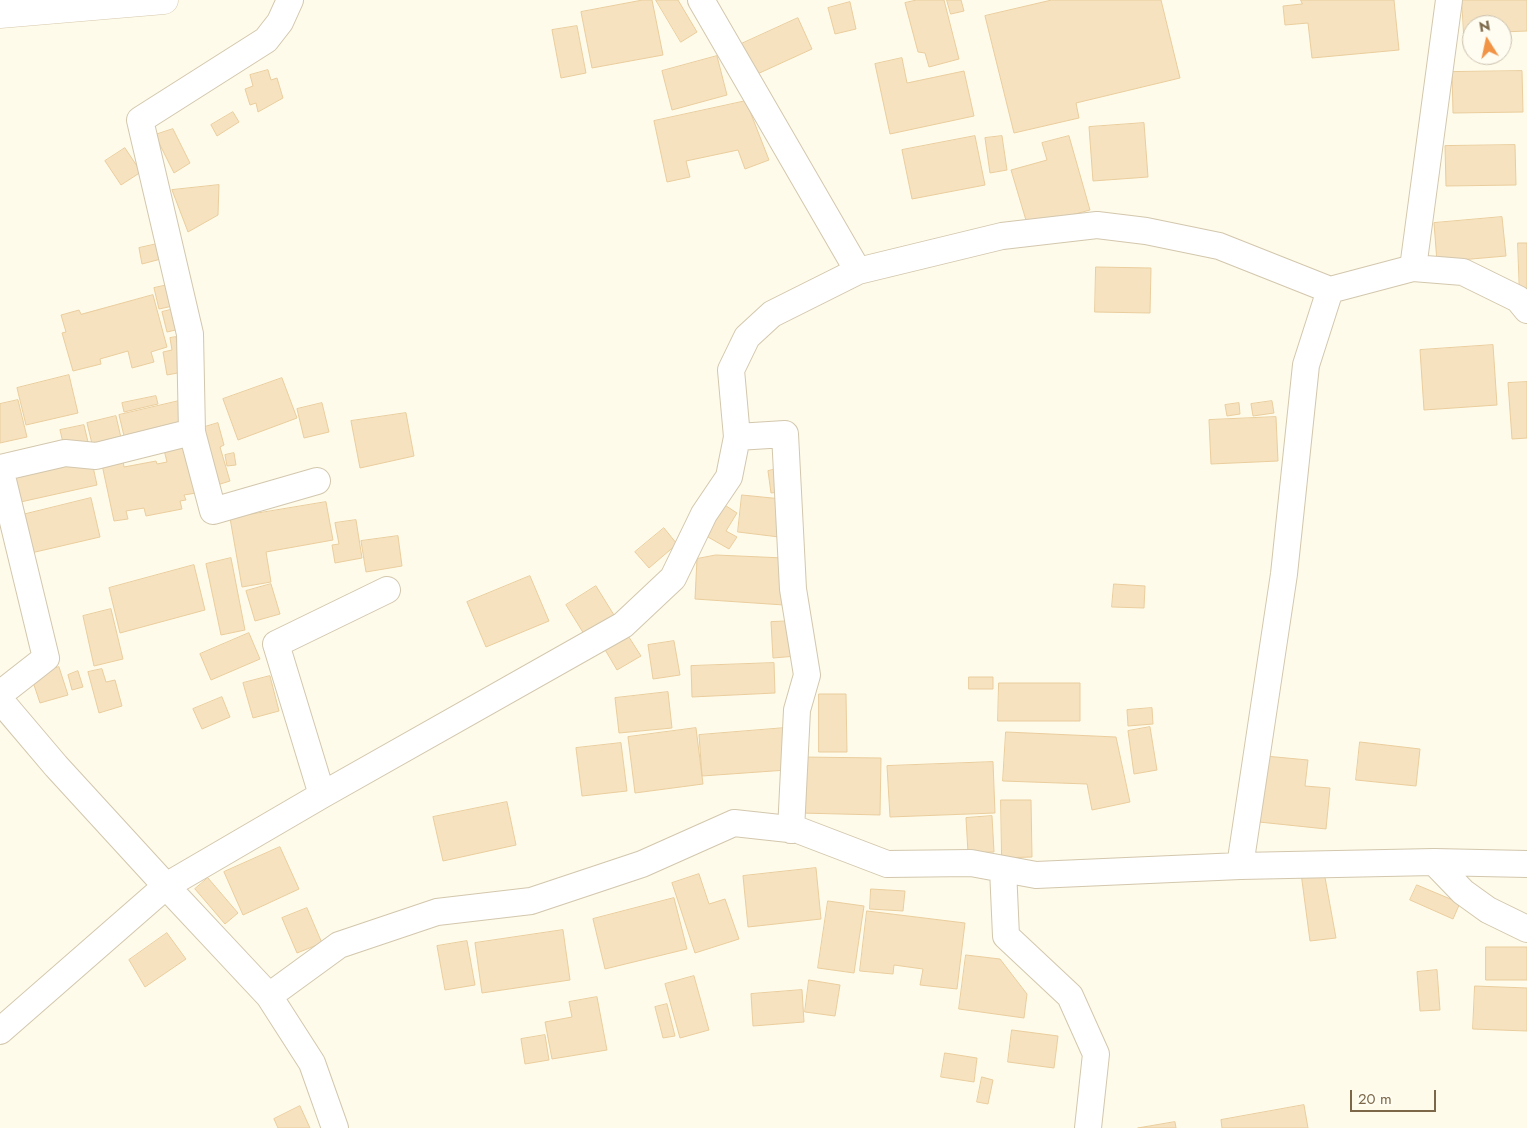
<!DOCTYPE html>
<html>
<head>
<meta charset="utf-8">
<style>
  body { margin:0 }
  #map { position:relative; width:1527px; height:1128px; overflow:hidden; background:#fefbea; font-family:Jost,sans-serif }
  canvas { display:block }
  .north { position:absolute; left:1462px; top:15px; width:50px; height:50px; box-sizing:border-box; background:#fffdf2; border:1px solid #cbc1ae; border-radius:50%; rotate:350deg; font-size:14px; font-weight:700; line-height:20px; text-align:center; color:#7c6849 }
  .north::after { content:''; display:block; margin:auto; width:18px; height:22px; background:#f19446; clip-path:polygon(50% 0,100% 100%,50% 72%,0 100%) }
  .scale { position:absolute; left:1350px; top:1090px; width:86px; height:22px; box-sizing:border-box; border:2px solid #7c6849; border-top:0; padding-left:6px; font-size:15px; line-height:18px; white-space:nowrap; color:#7c6849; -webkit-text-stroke:4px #fffdf2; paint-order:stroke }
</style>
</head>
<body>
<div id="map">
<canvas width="1527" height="1128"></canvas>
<div class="north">N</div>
<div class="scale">20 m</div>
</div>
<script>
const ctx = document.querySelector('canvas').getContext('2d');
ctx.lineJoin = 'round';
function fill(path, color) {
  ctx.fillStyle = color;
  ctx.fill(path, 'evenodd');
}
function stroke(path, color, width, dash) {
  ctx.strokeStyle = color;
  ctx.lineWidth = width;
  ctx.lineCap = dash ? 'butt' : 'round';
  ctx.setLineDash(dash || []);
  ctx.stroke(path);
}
const building = new Path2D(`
  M643,0H652L663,55L592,68L581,12Z
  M656,0H678L697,32L681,42Z
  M917,0H944L959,59L929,67L925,53L918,52L905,3Z
  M947,0H961L964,11L951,14Z
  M1052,0H1161L1180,78L1076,103L1079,118L1014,133L985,16Z
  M1301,0H1394L1399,50L1312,58L1308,23L1285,25L1283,6L1302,4Z
  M1462,0H1527V31L1502,32V25H1472V34H1464Z
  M850,2L856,29L835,34L828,8Z
  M798,18L812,49L753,76L739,45Z
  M577,26L586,73L561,78L552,30Z
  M717,56L727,95L672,110L662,71Z
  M902,58L907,83L964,71L974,116L890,134L875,64Z
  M268,70L271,80L277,78L283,98L258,112L256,103L250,105L245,89L253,86L250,75Z
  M1522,71L1523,112L1453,113L1452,72Z
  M746,101L769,160L745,169L738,150L686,161L690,177L667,182L654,121Z
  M233,112L239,122L217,136L211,125Z
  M1144,123L1148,177L1093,181L1089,127Z
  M173,129L190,163L174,173L155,135Z
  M975,136L985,185L912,199L902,150Z
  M1002,136L1007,170L990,173L985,138Z
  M1069,136L1090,210L1028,227L1011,170L1047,160L1042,143Z
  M1515,145L1516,185L1446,186L1445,146Z
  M125,148L141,172L121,185L105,161Z
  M219,185L218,215L188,232L172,190Z
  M1502,217L1506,256L1437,262L1434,223Z
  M1518,243H1527V297H1520Z
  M157,244L161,259L142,264L139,248Z
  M1096,267L1151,268L1150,313L1095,312Z
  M168,285L173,306L159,309L154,288Z
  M153,295L167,347L151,352L154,362L132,368L128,351L100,359L101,364L73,371L62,333L66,332L61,315L79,310L81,314Z
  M174,309L180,329L167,332L162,312Z
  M176,337L183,372L167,375L163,352L172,350L170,338Z
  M1493,345L1497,405L1424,410L1420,350Z
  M69,375L78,413L26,425L17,388Z
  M282,378L297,418L238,440L223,399Z
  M1527,382V438L1512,439L1508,383Z
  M156,396L158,404L124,412L122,403Z
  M18,400L27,437L0,443V404Z
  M179,401L185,426L125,440L119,415Z
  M1272,401L1274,413L1253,416L1251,404Z
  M322,403L329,432L304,438L297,409Z
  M1239,403L1240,414L1227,416L1225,405Z
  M406,413L414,456L360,468L351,421Z
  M116,416L122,442L93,448L87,423Z
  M1276,417L1278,461L1211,464L1209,420Z
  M218,423L224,445L220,447L230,481L214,486L198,429Z
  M84,425L88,442L64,447L60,430Z
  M192,445L202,492L184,495L186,500L180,501L182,509L146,516L144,508L126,511L128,519L114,521L101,460L122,455L124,467L156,461L157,464L167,462L164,450Z
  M234,453L236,465L227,466L225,455Z
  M68,458L92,462L97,485L16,503L9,470Z
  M782,468L786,491L771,493L768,471Z
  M742,495L782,499L779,537L738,532Z
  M91,498L100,537L31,553L22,515Z
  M326,502L333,540L266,552L271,582L242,587L230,518Z
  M720,502L737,513L726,531L737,537L729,549L701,533Z
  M356,520L362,558L335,563L332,545L339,544L335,523Z
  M664,528L677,544L649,568L635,552Z
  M398,536L402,566L366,572L361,541Z
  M716,555L784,558V605L695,599L697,559Z
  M231,558L245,630L221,635L206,564Z
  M194,565L205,610L120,633L109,588Z
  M530,576L549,621L486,647L467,602Z
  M271,584L280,614L255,621L246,591Z
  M1114,584L1145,586L1144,608L1112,607Z
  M596,586L614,615L584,634L566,605Z
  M111,609L123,659L94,666L83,616Z
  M796,621L797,656L773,658L771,622Z
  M249,633L260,659L211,680L200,654Z
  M627,634L641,656L617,670L604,648Z
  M674,641L680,675L653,679L648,645Z
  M774,663L775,693L692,697L691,666Z
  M59,667L68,695L40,703L31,676Z
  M102,669L106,682L115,680L122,706L99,713L88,672Z
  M78,671L83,687L72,690L68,675Z
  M270,676L279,711L253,718L243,683Z
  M969,677H993V689H969Z
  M999,683H1080V721H998Z
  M668,692L672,728L619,733L615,698Z
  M819,694H846L847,752H819Z
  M222,697L230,717L202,729L193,709Z
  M1152,708L1153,724L1128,726L1127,710Z
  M1150,727L1157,770L1134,774L1128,731Z
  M696,728L703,784L635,793L628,737Z
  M785,728L787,770L702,776L699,735Z
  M1006,732L1116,737L1130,802L1092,810L1087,784L1003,781Z
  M1360,742L1420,749L1416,786L1356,780Z
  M621,743L627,791L582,796L576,748Z
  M1265,756L1308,760L1305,786L1330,788L1326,829L1259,822Z
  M801,757L881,758L880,815L800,813Z
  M993,762L995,813L890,817L887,766Z
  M1001,800H1031L1032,857L1002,858Z
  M507,802L516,845L443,861L433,817Z
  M992,816L994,852L968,853L966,818Z
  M280,847L299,889L243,915L224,872Z
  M816,868L821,919L748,927L743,876Z
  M1324,872L1336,938L1310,941L1301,873Z
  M699,874L709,904L725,899L739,939L695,953L672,883Z
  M208,878L238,913L225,924L195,889Z
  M1417,885L1460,903L1453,919L1410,900Z
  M871,889L905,891L903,911L870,909Z
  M674,898L687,949L605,969L593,919Z
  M828,901L864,906L854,973L818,968Z
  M307,908L322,943L297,953L282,918Z
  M867,911L965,923L957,989L920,985L923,969L894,965L893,974L860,971Z
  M563,930L570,980L482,993L475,943Z
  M167,933L186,959L145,987L129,960Z
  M467,941L475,985L445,990L437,946Z
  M1486,947H1527V980H1486Z
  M966,955L1000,959L1027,994L1024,1018L959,1009Z
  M1437,970L1440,1010L1420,1011L1417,972Z
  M694,976L709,1030L680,1038L665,984Z
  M809,980L840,985L835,1016L805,1012Z
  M1475,986L1527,988V1031L1473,1029Z
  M802,990L804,1022L753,1026L751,994Z
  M597,997L607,1050L552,1059L545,1022L572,1017L569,1002Z
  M667,1004L675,1036L663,1038L655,1007Z
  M1012,1030L1058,1036L1054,1068L1008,1062Z
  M545,1035L549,1060L525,1064L521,1039Z
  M945,1053L977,1058L974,1082L941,1077Z
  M982,1077L993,1080L988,1104L977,1102Z
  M1304,1105L1308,1128H1222L1221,1120Z
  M300,1106L310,1128H278L274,1119Z
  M1175,1122L1176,1128H1138Z`);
const minor = new Path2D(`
  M290,0L280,22L266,40L140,120L190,334L192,432L213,511L317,481
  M1413,268L1449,0
  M858,271L1002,236L1097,225L1146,231L1219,246L1330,290L1413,268L1463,272L1518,299L1527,310
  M737,437L785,434L793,589L807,675L797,710L791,830
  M0,694L46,658L0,468L65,453L96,456L192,432
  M0,700L56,766L166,886L269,996L312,1063L335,1128
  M322,795L276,644L387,590
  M1434,862L1463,892L1488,910L1527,929
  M1240,866L1284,574L1306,365L1330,290
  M1003,869L1006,936L1070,996L1096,1054L1088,1128
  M269,996L339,945L437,912L531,901L642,864L734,823L798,830L887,864L971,863L1036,875L1240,866L1434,862L1527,864
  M0,1031L166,886L322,795L623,625L673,578L704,514L729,477L737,437L731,370L747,337L772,314L858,271L701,0`);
const secondary = new Path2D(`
  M0,14L164,0`);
fill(building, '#f6e2bf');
stroke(building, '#eacd9d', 1);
stroke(minor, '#d3c7ad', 28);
stroke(secondary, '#d6c8ab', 29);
stroke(minor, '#fff', 26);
stroke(secondary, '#fff', 28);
</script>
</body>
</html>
